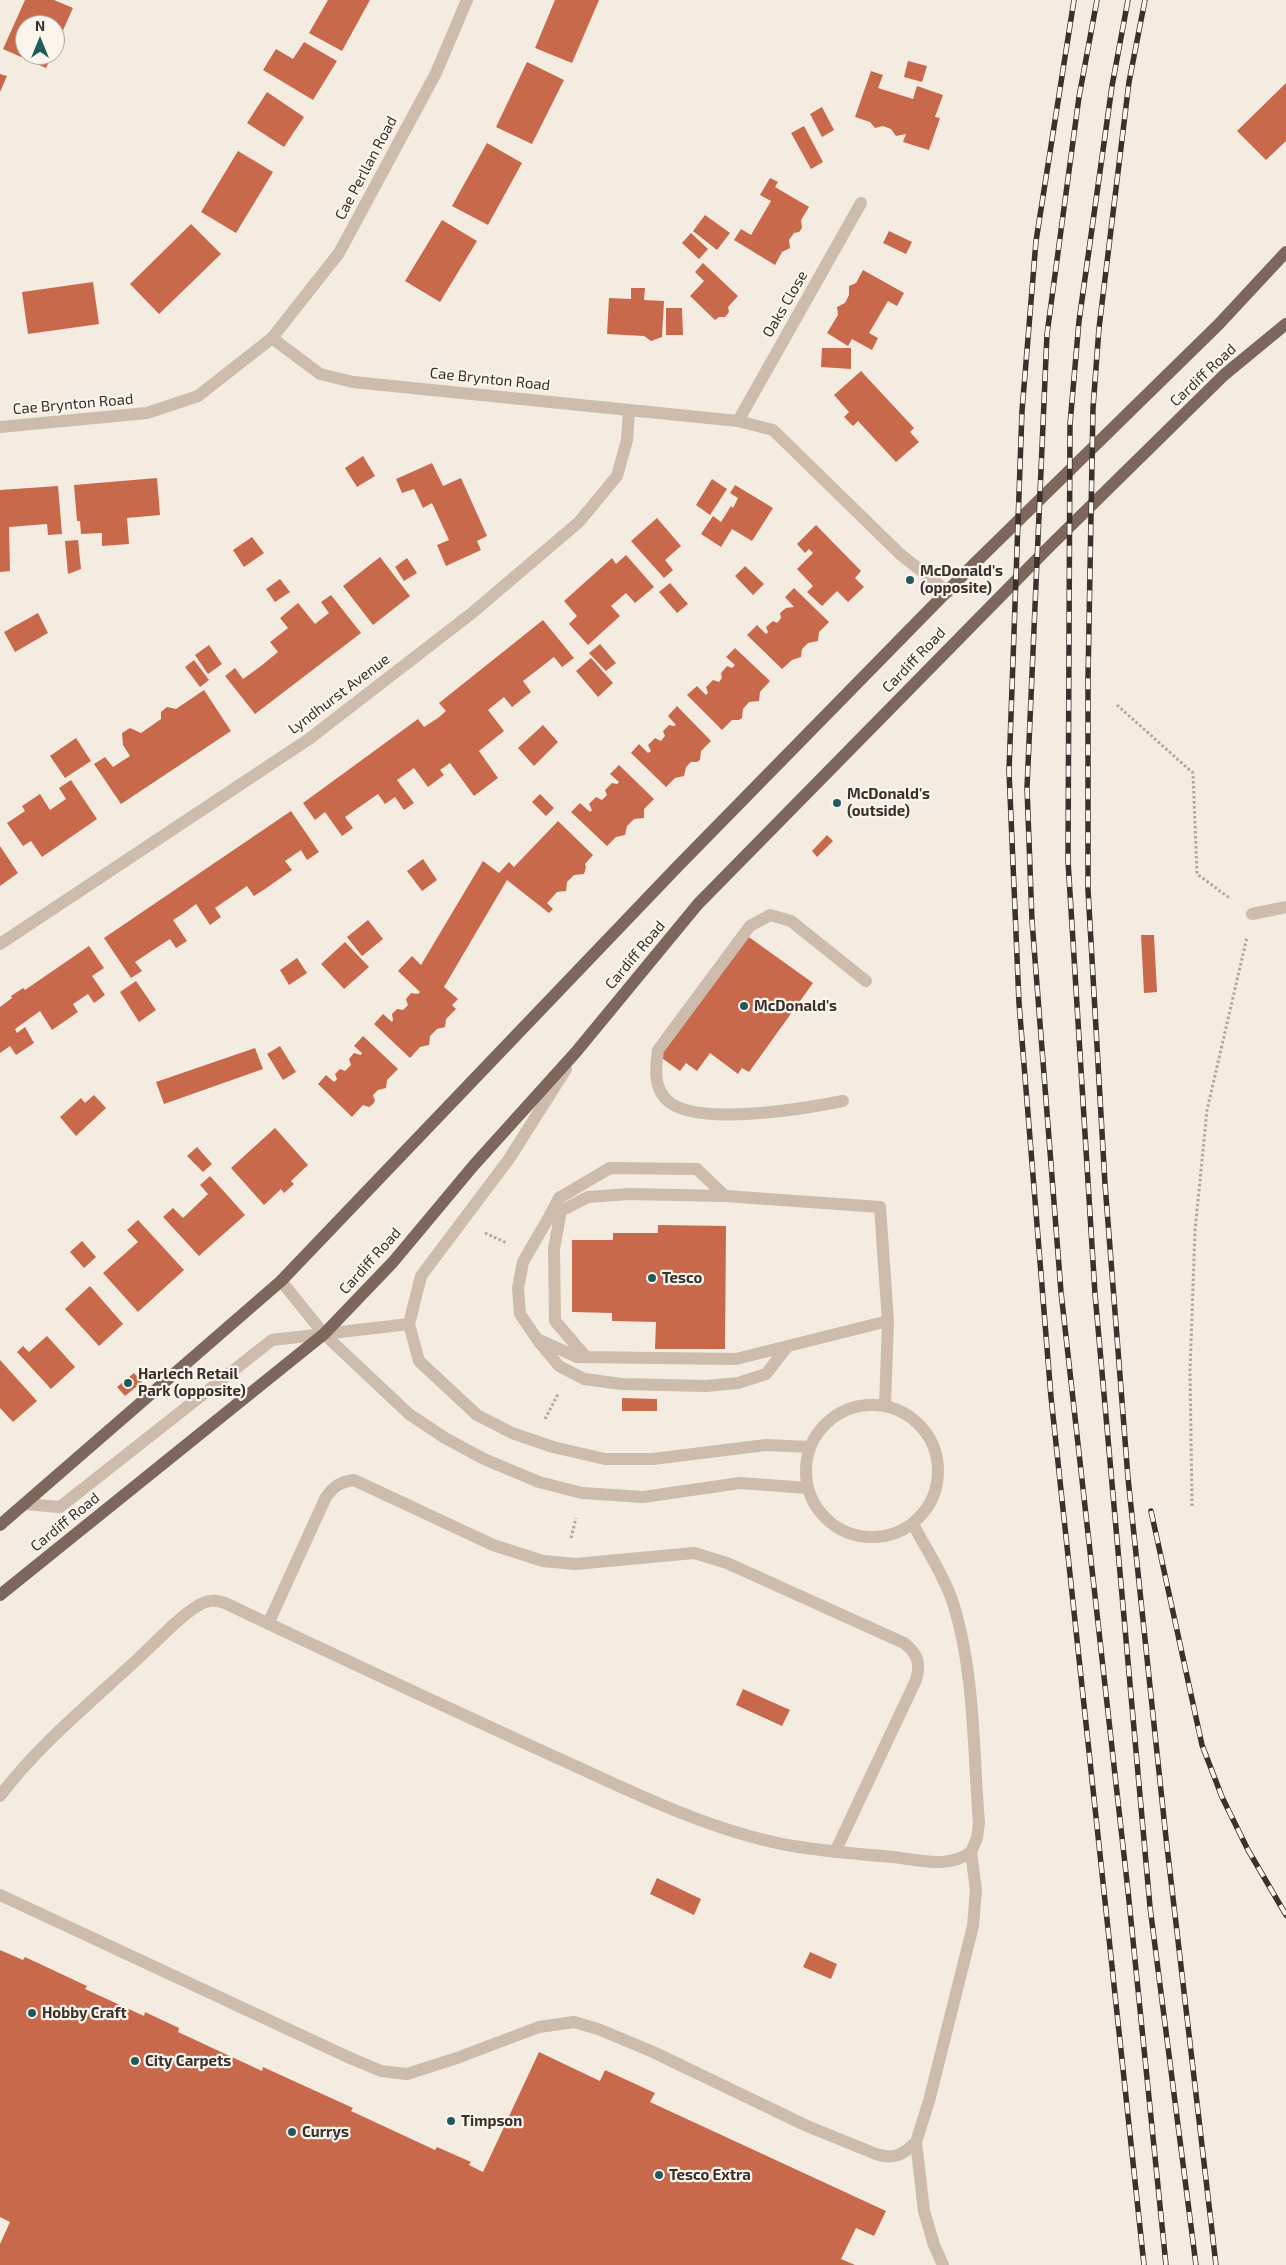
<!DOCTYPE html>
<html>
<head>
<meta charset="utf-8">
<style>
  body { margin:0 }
  #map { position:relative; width:1286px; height:2265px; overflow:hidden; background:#f4ebe1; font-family:"Exo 2",sans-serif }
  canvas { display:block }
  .north { position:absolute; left:15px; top:15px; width:50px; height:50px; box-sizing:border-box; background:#fbf5ee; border:1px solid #aea6a0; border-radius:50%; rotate:0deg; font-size:14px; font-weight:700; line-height:20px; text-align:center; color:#3b302b }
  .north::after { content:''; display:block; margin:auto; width:18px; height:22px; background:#1f5a5e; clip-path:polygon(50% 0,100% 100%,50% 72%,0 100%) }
</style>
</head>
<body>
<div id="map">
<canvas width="1286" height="2265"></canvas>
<div class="north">N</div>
</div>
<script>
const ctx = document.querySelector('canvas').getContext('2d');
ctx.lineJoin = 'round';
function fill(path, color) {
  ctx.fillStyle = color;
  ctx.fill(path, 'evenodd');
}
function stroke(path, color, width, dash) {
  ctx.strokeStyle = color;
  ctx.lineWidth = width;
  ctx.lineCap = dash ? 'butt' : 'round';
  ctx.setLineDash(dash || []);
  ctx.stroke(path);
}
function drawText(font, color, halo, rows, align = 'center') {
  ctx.font = font + ' "Exo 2",sans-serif';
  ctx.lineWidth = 4.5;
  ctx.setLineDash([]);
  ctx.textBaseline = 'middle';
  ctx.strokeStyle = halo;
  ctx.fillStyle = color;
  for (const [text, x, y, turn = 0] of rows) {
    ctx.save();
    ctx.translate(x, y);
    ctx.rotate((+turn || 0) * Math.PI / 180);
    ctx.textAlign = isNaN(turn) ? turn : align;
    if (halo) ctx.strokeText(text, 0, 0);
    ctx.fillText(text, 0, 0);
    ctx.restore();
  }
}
const building = new Path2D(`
  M25,0H54L73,8L55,48V25H25V55H52L46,68L3,49Z
  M328,0H370L342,51L309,33Z
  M555,0H599L572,63L535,48Z
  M304,42L337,61L313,100L263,70L276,49L293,59Z
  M908,61L927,66L922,82L904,77Z
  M527,62L564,80L532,144L496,127Z
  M871,71L883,75L878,88L913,99L917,86L943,95L935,117L940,118L929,150L903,142L906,134L896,136L891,129L883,126L875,128L870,122L855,117Z
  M0,74L7,76L0,92Z
  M1286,83V141L1266,160L1237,131Z
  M267,92L304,117L284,147L247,123Z
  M822,107L834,130L822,137L810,114Z
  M804,126L823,162L811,169L791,133Z
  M487,143L522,163L488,225L452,206Z
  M238,151L273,172L236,233L201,212Z
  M770,178L778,182L775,187L809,207L801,220L802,228L799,232L794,233L789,240L790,248L782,252L775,265L734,240L741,229L751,235L771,201L760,195Z
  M705,215L730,233L717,250L693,231Z
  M442,220L477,241L440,302L405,281Z
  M191,224L221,254L159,314L130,284Z
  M889,231L912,242L906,254L883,243Z
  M691,233L708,249L699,259L682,243Z
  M703,263L738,296L728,307L729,312L725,317H719L715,320L690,296L704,281L695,272Z
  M863,270L904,293L897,306L888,301L869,333L878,338L872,350L852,339L848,346L827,333L838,315L837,307L845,303L849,295V286L856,283Z
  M93,282L99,324L28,334L22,292Z
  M631,288H645L644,300L664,301L662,337L651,341L644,336L607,334L609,298L631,299Z
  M666,308H682L683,335H666Z
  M822,348H851V369L821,367Z
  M861,371L914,428L910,432L919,442L896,462L858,421L853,426L844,417L849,412L834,395Z
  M363,456L375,476L357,487L345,468Z
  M432,463L443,486L461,478L487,536L477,541L481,550L446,566L437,545L449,540L432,503L423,508L414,489L402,493L396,479Z
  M157,478L160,515L127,518L129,544L102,546V533L81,534L80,521H77L74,485Z
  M712,479L727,489L710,515L696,505Z
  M735,485L773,508L752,541L732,529L721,547L701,534L713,516L721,522L731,506L733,508L738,498L730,493Z
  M58,486L62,534L48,535L47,524L9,527L10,571L0,572V490Z
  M657,518L681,546L665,560L673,570L664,578L631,541Z
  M816,525L861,571L855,578L864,587L848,602L837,591L822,606L807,592L813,586L797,569L813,553L809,549L805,553L797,544Z
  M252,537L264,553L244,567L233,550Z
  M78,540L81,569L68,574L65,541Z
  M626,555L654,587L635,603L626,593L611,606L620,616L588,645L569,624L577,616L564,601L612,558L616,564Z
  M380,557L410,596L373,625L343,586Z
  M407,558L417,573L404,581L395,567Z
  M745,566L764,584L753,595L735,576Z
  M280,579L290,592L275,602L266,589Z
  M670,583L688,604L677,613L659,592Z
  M794,588L829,622L819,632L818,641L808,643L802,649L801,657L792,660L782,669L747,635L757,625L766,634L768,632L766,627L773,621L777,623L781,618L780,613L786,608L794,607L785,597Z
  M331,595L361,633L255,714L225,676L235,668L243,679L261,666L278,652L270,642L288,628L280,618L298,603L315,624L329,613L321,602Z
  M38,613L48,633L15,652L4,632Z
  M543,620L574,658L562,667L554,657L523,681L531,692L522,699L512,707L504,697L488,710L504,731L479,751L498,778L474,796L450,763L440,770L444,775L428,787L414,768L397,780L414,803L404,810L395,797L385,804L378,794L345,817L353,828L342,836L325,812L315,820L303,803L418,719L424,727L438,718L446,711L439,703Z
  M600,644L616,663L606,671L589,653Z
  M209,645L222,664L208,674L195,655Z
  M735,648L770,681L760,692L759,701L749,702L743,709L742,718L739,720H732L722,730L687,695L697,686L706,695L708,693L706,687L713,680L719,682L722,678L721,673L727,666L732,668L735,665L726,657Z
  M591,658L613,683L598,697L576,671Z
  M194,660L209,680L200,687L185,667Z
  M204,690L231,731L121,804L94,764L105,757L113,767L130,756L123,745L122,733L130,728L141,733L161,719V712L167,707L176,709Z
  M677,706L711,741L701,751L700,760L697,762H691L686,767L684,776L675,778L666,787L631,753L639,744L648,753L651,751L648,745L655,738L661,741L665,736L663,731L669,725L674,726L676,725L668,716Z
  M543,725L558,742L534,766L518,748Z
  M76,738L91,761L65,778L50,756Z
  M619,765L654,799L644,809V818L634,819L627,826L625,835L616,837L607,846L571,812L580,803L590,812L592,810L589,804L596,797L602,800L607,795L605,790L612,783L617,784L619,782L610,774Z
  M71,780L97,819L42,857L31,841L23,846L7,823L25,811L22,806L40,794L50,810L66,799L59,788Z
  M540,794L554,808L546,816L532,802Z
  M291,811L319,852L307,860L301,850L285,861L292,870L265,889L254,896L247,886L215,908L221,917L210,925L196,904L184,913L173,920L187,941L176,948L170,939L153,950L135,962L142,971L131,978L104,938Z
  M558,821L593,855L585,864L586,867L584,874L574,875L567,882L566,891L557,892L547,903L553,909L549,913L507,880L444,987L458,999L452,1005L456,1009L446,1019L445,1027L437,1029L430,1036L429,1045L420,1047L410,1058L374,1024L383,1014L392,1022L393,1020L392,1014L397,1009L403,1010L408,1005L406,999L411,993L418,994L420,992L398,971L412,956L421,965L483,861L499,873L509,862L514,867Z
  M827,835L833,841L817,857L812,851Z
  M0,846L18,873L0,886Z
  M423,859L437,880L422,891L407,871Z
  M368,920L383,939L362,956L347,937Z
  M746,935L813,983L749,1072L742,1068L738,1074L710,1053L697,1071L686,1063L680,1071L659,1056Z
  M1141,935H1154L1157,992L1144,993Z
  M345,942L369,967L344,989L321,964Z
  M89,946L104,968L92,976L105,995L94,1003L88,994L73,1004L78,1012L52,1030L40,1011L15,1029L17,1033L25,1027L34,1043L16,1055L10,1046L0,1053V1007L12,998L11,996L23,988L25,990Z
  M297,958L307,973L289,985L280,970Z
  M136,981L156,1010L139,1022L120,992Z
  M363,1036L398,1069L387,1080L386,1088L378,1090L373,1095L375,1101L373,1104L369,1107L363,1105L352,1117L318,1084L326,1075L334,1082L337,1079L335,1074L340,1069L345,1071L351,1065L349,1059L354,1053L361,1055L362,1053L354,1046Z
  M280,1046L296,1072L283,1080L267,1054Z
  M255,1048L263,1069L164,1104L156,1082Z
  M94,1095L106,1108L76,1136L60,1117L81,1098L85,1103Z
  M275,1128L308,1165L291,1181L294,1184L284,1193L281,1189L264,1205L231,1168Z
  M197,1147L212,1164L203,1172L187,1156Z
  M210,1176L245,1215L199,1256L163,1217L173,1208L183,1218L208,1194L200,1185Z
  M138,1220L184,1270L138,1312L103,1273L138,1242L127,1230Z
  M658,1225L726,1226L725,1349H655L656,1322L612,1321V1313L572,1312V1240H613V1233H658Z
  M82,1241L96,1257L84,1268L70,1252Z
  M90,1286L123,1324L99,1346L65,1309Z
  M47,1336L75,1367L51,1389L17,1352L23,1346L29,1352Z
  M0,1360L37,1401L13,1422L0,1408Z
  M134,1373L142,1382L125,1396L117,1387Z
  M622,1398L657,1399V1411H622Z
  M743,1689L790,1710L782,1726L736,1705Z
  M657,1878L701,1899L694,1915L650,1894Z
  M0,1950L23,1960L25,1957L87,1986L85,1989L144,2016L145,2012L179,2028L178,2032L262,2071L263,2067L353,2108L351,2111L435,2150L437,2147L471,2162L469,2165L483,2172L539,2052L600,2081L605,2070L655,2093L650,2102L886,2211L874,2236L856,2228L841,2259L855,2265H0V2244L10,2222L0,2217Z
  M810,1952L837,1964L831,1979L803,1967Z`);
const path = new Path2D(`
  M1117,705L1193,773L1197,874L1231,899
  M485,1233L507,1243
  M545,1419L558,1394
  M1192,1506L1190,1370L1195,1231L1207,1110L1247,937
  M571,1538L576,1518`);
const minor = new Path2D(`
  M272,338L339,253L436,73L467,0
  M738,421L861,203
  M0,427L147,413L198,396L272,338L320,374L353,382L738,421L773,430L900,554L948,592
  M1252,914L1286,907
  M0,944L309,739L472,613L579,522L617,476L627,440L629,410
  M566,1069L509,1159L421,1276L409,1324L419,1361L477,1415L512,1433L553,1447L605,1459H653L766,1445L810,1447
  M843,1101C807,1108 690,1129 665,1098C653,1084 656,1067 658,1050L750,926L770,915L791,921L866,981
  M561,1210L554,1249L555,1321L586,1357
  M549,1217L559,1198L610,1168L697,1169L725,1196
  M281,1281L324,1334L409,1414L445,1438L484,1459L539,1482L582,1493L643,1497L740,1483L808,1488
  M539,1342L559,1366L584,1379L622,1384L706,1386L738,1383L766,1374L787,1347
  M806 1471a66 66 0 1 1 132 0a66 66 0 1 1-132 0Z
  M885,1405L888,1321L880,1207L725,1196L629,1194L588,1197L549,1217L523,1262L518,1288L520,1314L537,1339L577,1357L736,1359L888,1321
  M25,1504L60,1507L272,1340L409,1324
  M913,1524C927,1551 945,1577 954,1606C975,1675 973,1751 979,1823L977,1838L971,1852L976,1890L973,1926L929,2101L916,2142L924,2211L934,2245L943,2265
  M268,1624L326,1497C334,1486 340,1482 354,1480L493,1545L543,1561L575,1564L694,1553L704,1556L727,1563L904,1643C918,1654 921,1664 916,1680L835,1852
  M0,1796C40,1743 94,1700 143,1654C157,1641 186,1610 203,1603C211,1599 218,1601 225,1603C334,1655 444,1706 553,1756C627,1789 702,1828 782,1844C818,1851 856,1854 893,1857C919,1860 949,1869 971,1852
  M0,1895L350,2058L381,2071L407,2074L457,2058L539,2027L574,2022L598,2029L651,2051L807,2126L876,2154C893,2160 903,2155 916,2142`);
const major = new Path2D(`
  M0,1525L281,1281L679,865L973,565L1219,324L1286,252
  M0,1595L324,1334L393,1262L474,1165L576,1052L698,904L1050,546L1224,375L1286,324`);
const rail = new Path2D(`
  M1074,0L1036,241L1022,411L1009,771L1019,1003L1051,1397L1144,2265
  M1097,0L1079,97L1047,334L1027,788L1032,921L1061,1292L1128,1891L1166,2265
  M1128,0L1112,86L1079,321L1070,424L1068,861L1095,1294L1150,1907L1196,2265
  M1145,0L1129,82L1099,328L1093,408L1088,679V890L1105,1184L1128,1478L1166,1838L1216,2265
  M1151,1511L1202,1745L1222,1797L1248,1850L1286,1915`);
const markers = [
  [910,580,5,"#1f5a5e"],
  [837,803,5,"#1f5a5e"],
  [744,1006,5,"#1f5a5e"],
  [652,1278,5,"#1f5a5e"],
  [128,1383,5,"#1f5a5e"],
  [32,2013,5,"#1f5a5e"],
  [135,2061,5,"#1f5a5e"],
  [451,2121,5,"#1f5a5e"],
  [292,2132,5,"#1f5a5e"],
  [659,2175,5,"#1f5a5e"]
];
const streetNames = [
  ["Cae Perllan Road",366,168,-62],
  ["Oaks Close",785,304,-60],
  ["Cardiff Road",1203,375,-43],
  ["Cae Brynton Road",490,379,6],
  ["Cae Brynton Road",73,404,-5],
  ["Cardiff Road",914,660,-46],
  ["Lyndhurst Avenue",339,694,-37],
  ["Cardiff Road",635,955,-50],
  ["Cardiff Road",370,1261,-48],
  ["Cardiff Road",65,1522,-39]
];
const poiNames = [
  ["McDonald's",920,571],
  ["(opposite)",920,588],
  ["McDonald's",847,794],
  ["(outside)",847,811],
  ["McDonald's",754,1006],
  ["Tesco",662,1278],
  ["Harlech Retail",138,1374],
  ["Park (opposite)",138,1391],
  ["Hobby Craft",42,2013],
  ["City Carpets",145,2061],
  ["Timpson",461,2121],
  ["Currys",302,2132],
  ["Tesco Extra",669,2175]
];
fill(building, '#c8694b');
stroke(path, '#b9a596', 3, [2.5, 2.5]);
stroke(minor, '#cdbbac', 12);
stroke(major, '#7d675c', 12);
stroke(rail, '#3b302b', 5.5);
stroke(rail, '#fbf5ee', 4, [11]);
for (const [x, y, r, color] of markers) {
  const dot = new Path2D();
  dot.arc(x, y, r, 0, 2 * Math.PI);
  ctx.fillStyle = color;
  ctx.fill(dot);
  stroke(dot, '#fbf5ee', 2);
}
drawText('15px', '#3b302b', '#fbf5ee', streetNames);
drawText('bold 15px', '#3b302b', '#fbf5ee', poiNames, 'left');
</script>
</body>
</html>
